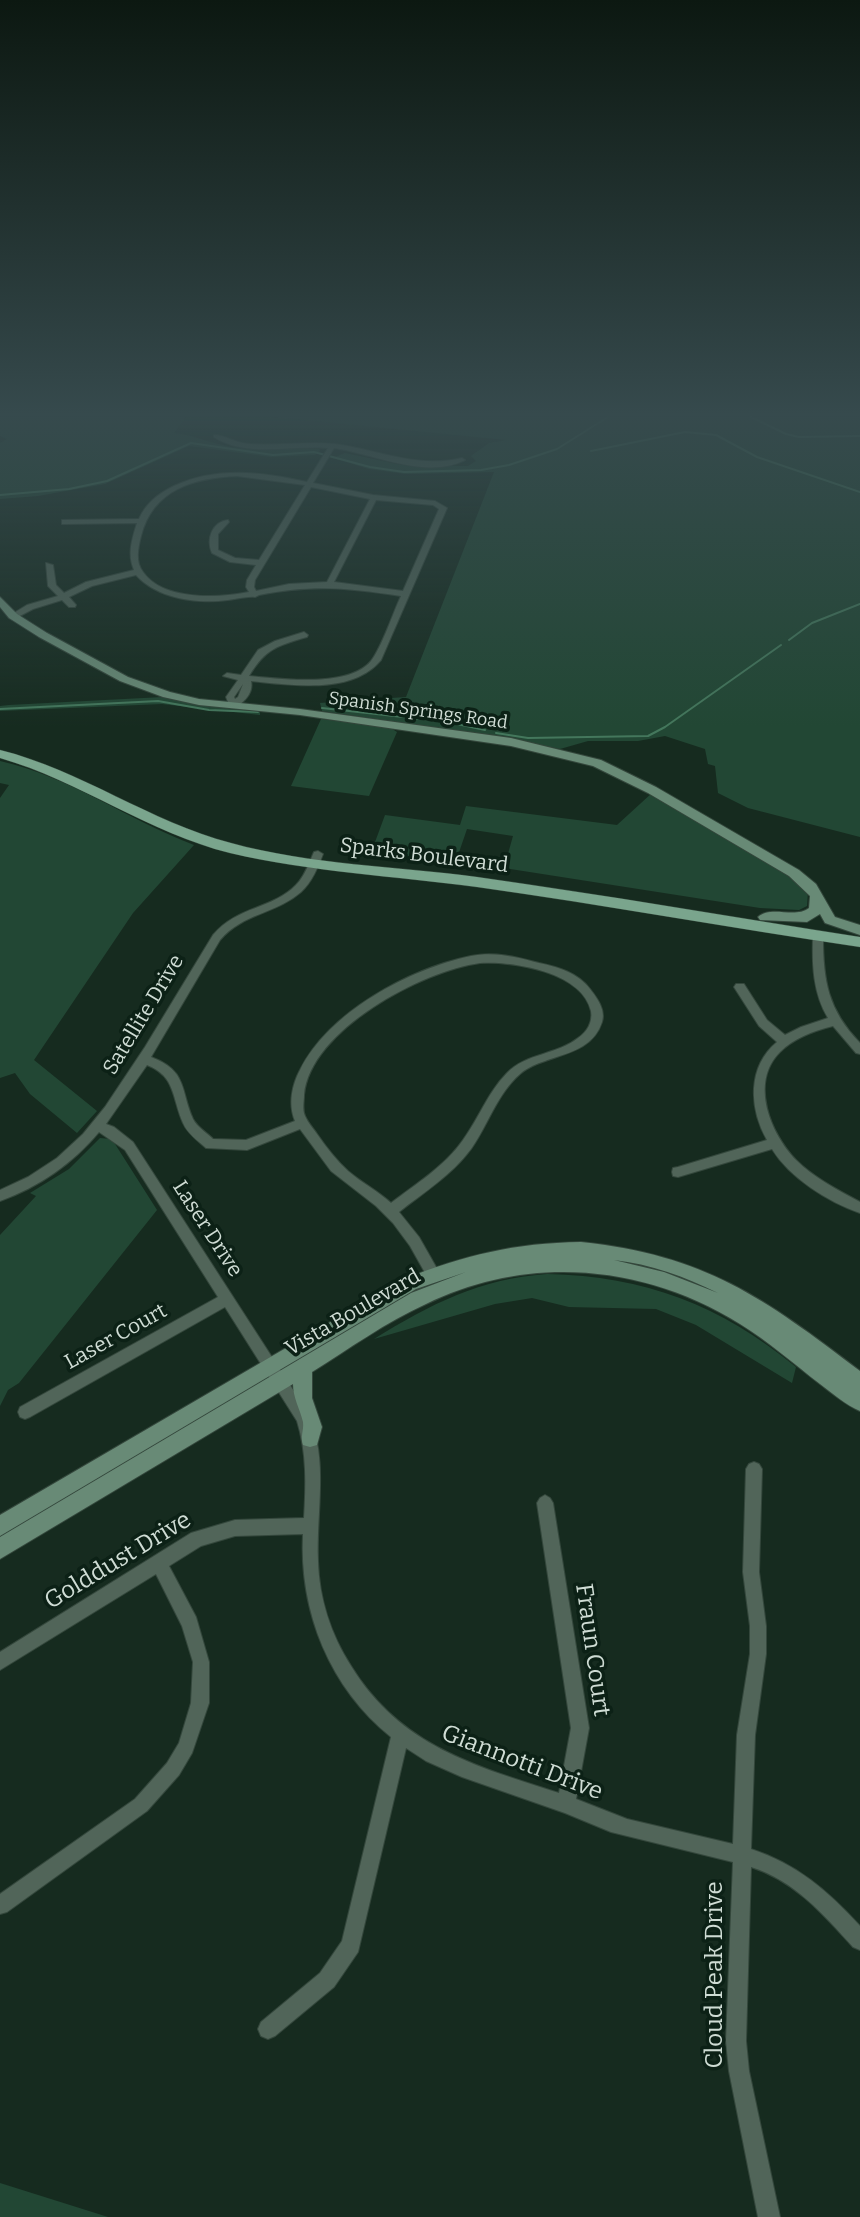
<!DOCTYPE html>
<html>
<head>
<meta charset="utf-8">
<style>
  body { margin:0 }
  canvas { display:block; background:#162b1f }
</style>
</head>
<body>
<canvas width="860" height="2217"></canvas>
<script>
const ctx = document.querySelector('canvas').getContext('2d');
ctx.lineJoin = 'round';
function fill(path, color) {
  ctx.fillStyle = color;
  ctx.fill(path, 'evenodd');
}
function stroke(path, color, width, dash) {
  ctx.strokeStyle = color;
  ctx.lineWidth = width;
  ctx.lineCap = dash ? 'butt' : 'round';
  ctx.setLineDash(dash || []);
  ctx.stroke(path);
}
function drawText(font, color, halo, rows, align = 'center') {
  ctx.font = font + ' Bitter,serif';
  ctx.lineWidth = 7;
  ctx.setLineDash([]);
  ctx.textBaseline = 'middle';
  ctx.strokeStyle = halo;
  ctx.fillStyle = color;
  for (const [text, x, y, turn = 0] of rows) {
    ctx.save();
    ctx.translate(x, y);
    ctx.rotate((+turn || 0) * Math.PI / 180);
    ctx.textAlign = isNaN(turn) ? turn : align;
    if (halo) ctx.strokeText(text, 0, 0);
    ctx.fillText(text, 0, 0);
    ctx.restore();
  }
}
const green = new Path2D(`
  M0,417H186L174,433C194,435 212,444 232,447C261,451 290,448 319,449L320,451L315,455L271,457L189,446L105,484L38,496L0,499V443L7,439L0,436Z
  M274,417H860V837L748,808L718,793L715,766L708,764L705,749L665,736L638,741H588L560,749L494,736L322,711L320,703L406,697L494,472L406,474L369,469L333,458L345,453L402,465L468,466L476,461L471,456L489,443L507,440Z
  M163,697L204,705L260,709V715L162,704L0,711V706L9,705Z
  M321,719L389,727L397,732L369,796L291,786Z
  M0,761C69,776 128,820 194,845L133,913L34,1060L97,1111L77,1133L30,1094L15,1073L0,1078V798L9,785L0,783Z
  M652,793L794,878L808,891L807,906L799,910L760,908L504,868L513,836L467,829L456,861L371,853L385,815L460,825L466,806L617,825Z
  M100,1138L110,1139L115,1144L157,1210L19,1383L8,1390L0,1406V1235L36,1196L30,1193L69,1169Z
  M547,1274C645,1276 720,1305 796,1367L792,1383L696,1325L656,1309L569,1307L532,1298L495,1304L374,1339C431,1304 479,1279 547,1274Z
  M0,2183L108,2217H0Z`);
const stream = new Path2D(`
  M751,417L786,434L799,437L860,436
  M591,451L685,432L716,435L757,457L860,492
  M0,495L69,489L107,481L191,443L273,455L314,452L370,467L404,472L481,470L509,465L557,449L608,417
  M789,640L812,623L860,604
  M322,708L448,722L485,730
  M0,709L158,701L209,710L258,712
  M496,733L528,738L648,736L665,727L781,645`);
const street = new Path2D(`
  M214,435C224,435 236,443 249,444C278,446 307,441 335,444C379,450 418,469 462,458L465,460C426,480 375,454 334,448L313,483L373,495L435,501L447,508L381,660C352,695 292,685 251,681C254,693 243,704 233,708L230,707L226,697L238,680L223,676L227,673L241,675L258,650L275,641L304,632L308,635L307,637C277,646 266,648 249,676C281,679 349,688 371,661C382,647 393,613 401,596C347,588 314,584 259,595L255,597C247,596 237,599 228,600C197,604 158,599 136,575L92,586L69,597L76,605L75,607H69L62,600L33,609L16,618L9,616L27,605L58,596L48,586L46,563L53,565L56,585L64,593L86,582L134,570C127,554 132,539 137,523L65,524H62V520L139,519C146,503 158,494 174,486C217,466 262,472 307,482L328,448C291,445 246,458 214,437ZM237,476L305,485L259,560L235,558L218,550V534L229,522L228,520C212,522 206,539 212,553L230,562L256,565L247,580L246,587L249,592C219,598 163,601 143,572C135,562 138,548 141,536C153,489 194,478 237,476ZM311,487L370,499L327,582L289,584L256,591L254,587L255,580ZM376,500L433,505L439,509L403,591L334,582ZM243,684L238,697L235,699L234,697Z
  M318,851L323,854C318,867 312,882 301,892C276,914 243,913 220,940L151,1057C188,1071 180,1090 193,1119C197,1127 207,1133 213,1139L246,1140L295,1121C288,1104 292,1085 300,1070C329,1012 409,969 471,956C494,951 517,957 539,963C558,967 578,973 590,989C597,998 606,1010 602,1022C590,1059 545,1053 520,1074C497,1094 488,1125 471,1149C452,1175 424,1192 399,1212L419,1237L440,1274L438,1278L433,1280L428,1278L410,1246L393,1223L376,1206L331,1171L300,1129L247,1150L206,1148C198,1141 187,1133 183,1123C172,1099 176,1076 147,1065L106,1124L114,1127L133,1142L308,1413C329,1460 316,1511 318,1561C319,1598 331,1635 351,1666C400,1746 475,1766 559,1793L571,1728L537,1503L540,1498L545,1495L550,1498L553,1503L589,1728L576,1799L627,1819L733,1844L737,1735L750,1654V1626L743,1572L746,1469L749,1464L754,1462L759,1464L762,1469L759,1572L766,1626V1654L755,1735L751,1849C797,1864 828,1891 860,1926V1950L853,1947C823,1914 795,1881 751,1867L746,2041L749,2071L780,2217H758L729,2071L726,2041L733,1862L611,1832L565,1813L462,1777L426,1761L406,1748L358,1952L334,1987L275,2036L268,2039L261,2036L258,2029L261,2022L320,1973L342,1941L391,1737C330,1688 299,1612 303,1534L235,1536L201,1546L169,1566L196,1617L209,1662V1703L192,1753L179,1775L147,1811L7,1912L0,1914V1894L135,1799L167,1763L179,1743L191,1703L193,1662L182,1626L156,1574L0,1670V1652L191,1533L235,1520L304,1518C306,1485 307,1453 297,1421L225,1307L30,1417L25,1419L20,1417L18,1412L20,1407L218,1297L125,1150L99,1132C73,1163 39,1187 0,1201V1190L28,1177L57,1158L83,1134L105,1107L145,1047L213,935C237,906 273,909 296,885C305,876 309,863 314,852ZM480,963C513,961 582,972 591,1011C593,1022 587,1032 578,1038C557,1055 526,1053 507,1073C488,1092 479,1118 463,1140C445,1166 416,1184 391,1203C378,1191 362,1183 348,1171C336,1160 326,1147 317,1134C313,1128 308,1123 305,1116C302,1109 304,1102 304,1095C310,1030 422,971 480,963Z
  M818,932L823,936C823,981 828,1010 860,1043V1054L856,1053L833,1026C813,1031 794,1038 780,1052C749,1083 771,1134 796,1160C814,1178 838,1190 860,1202V1213C828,1202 790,1178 772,1149L678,1177L673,1176L672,1172L673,1168L678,1167L767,1140C749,1108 747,1067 777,1042L759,1026L734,987L736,984H744L767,1020L785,1035L801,1027L828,1018C813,993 812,965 813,936Z`);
const secondary = new Path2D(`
  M0,597L17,614L47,633L128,677L170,692L199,699L300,709L511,738L601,760L656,787L799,870L816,884L835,917L860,925V935L825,923L820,914L807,922L760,920L758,917C771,905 795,919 809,908L810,896L789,876L648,793L593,766L511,746L300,715L199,705L163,697L120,681L39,637L9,618L0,607Z
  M581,1242C705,1255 764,1298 860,1371V1411C846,1405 833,1394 820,1384C794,1364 768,1341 740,1324C644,1264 528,1254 426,1304C386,1322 349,1349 312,1372V1398L322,1427L317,1445L310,1447L303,1445C300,1436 304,1431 303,1422C300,1409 293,1398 293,1384L0,1559V1537L411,1293L466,1272L416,1289L0,1536V1515L404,1279C465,1255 515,1243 581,1242ZM614,1260C650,1264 686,1277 718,1293L664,1272Z`);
const primary = new Path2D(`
  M0,750C81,770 150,822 231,843C311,865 396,866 477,877C605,895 732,917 860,937V947C732,928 605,905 477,887C395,876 311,872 230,853C149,833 80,781 0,758Z`);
const farStreetnames = [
  ["Spanish Springs Road",418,711,8]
];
const streetNames = [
  ["Sparks Boulevard",424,856,7],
  ["Satellite Drive",144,1015,-59],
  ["Laser Drive",207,1229,57],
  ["Vista Boulevard",353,1313,-30],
  ["Laser Court",116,1337,-29]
];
const nearStreetnames = [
  ["Golddust Drive",118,1561,-31],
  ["Fraun Court",592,1650,82],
  ["Giannotti Drive",522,1763,21],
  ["Cloud Peak Drive",715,1975,-90]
];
fill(green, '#224734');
stroke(stream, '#44775c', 2);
stroke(street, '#34473c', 2);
stroke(secondary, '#34473c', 2);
stroke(primary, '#34473c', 1);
fill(street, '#516559');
fill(secondary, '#688a76');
fill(primary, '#7aa58d');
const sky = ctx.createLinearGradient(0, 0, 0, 727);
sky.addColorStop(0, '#0c1811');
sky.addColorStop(0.57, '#364a4d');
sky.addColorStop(1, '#364a4d00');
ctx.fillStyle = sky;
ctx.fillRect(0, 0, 860, 727);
drawText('18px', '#cfdcd4', '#0c2116', farStreetnames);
drawText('21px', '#cfdcd4', '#0c2116', streetNames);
drawText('24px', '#cfdcd4', '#0c2116', nearStreetnames);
</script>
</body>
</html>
